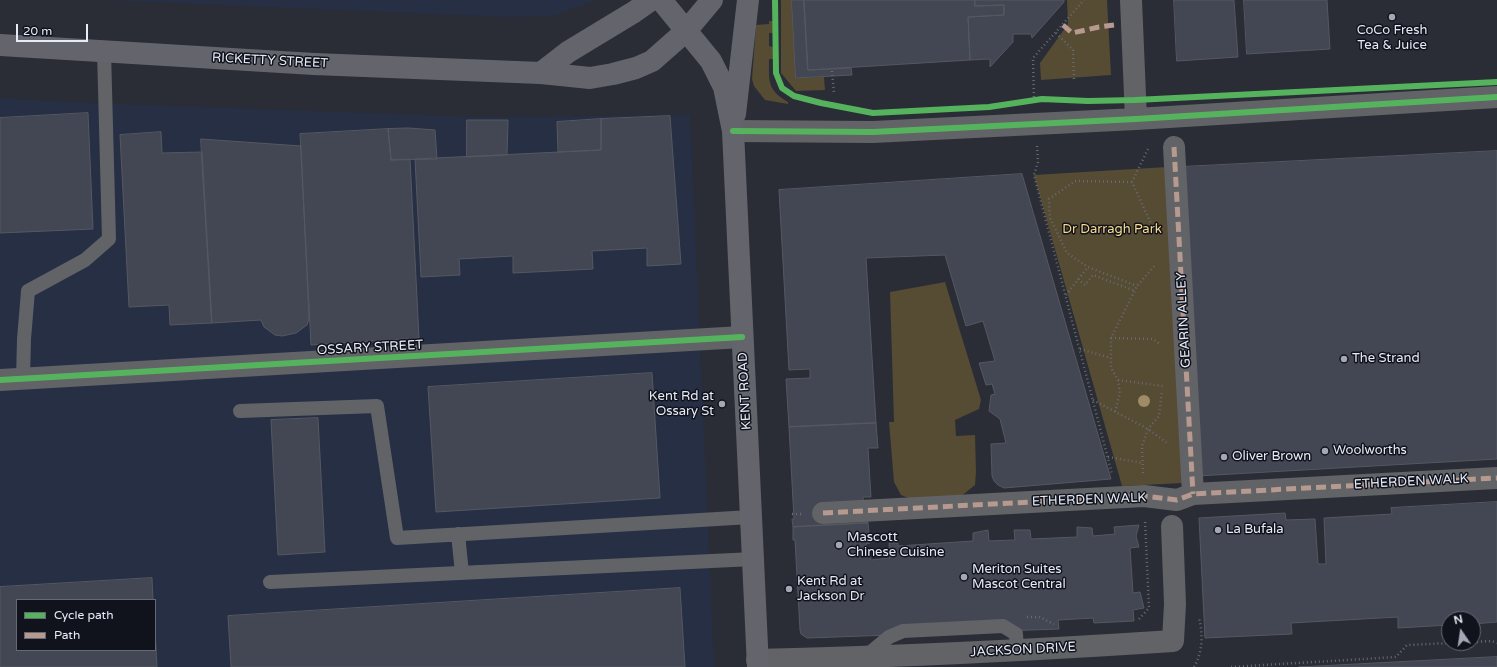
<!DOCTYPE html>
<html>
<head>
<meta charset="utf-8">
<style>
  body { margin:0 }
  #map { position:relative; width:1497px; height:667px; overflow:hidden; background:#2a2d36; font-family:"Varela Round",sans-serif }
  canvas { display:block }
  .legend { position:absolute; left:16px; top:599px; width:140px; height:52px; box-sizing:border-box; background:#10131b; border:1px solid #666973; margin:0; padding:5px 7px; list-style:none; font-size:12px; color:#e7ebf8 }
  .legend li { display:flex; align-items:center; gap:8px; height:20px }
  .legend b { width:20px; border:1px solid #666973 }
  .north { position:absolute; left:1441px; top:611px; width:40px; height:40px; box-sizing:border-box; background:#10131b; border:1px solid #666973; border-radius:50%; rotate:347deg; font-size:11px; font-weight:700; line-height:16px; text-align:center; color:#e7ebf8 }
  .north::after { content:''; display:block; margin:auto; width:14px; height:18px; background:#a5a8b4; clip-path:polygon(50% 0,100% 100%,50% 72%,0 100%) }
  .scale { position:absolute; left:16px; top:24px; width:72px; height:18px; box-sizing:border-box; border:2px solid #e7ebf8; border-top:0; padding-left:5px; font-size:12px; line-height:14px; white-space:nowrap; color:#e7ebf8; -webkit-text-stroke:3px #10131b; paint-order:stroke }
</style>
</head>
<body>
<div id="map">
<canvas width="1497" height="667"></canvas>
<ul class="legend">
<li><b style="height:5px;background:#56b35d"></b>Cycle path</li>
<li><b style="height:5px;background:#b69a8f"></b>Path</li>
</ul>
<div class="north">N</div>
<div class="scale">20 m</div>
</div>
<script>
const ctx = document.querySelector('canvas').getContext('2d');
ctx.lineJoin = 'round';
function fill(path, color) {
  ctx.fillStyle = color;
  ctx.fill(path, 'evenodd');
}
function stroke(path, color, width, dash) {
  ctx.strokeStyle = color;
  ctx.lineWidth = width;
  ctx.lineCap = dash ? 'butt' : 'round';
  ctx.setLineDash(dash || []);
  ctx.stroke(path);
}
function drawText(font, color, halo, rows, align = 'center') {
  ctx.font = font + ' "Varela Round",sans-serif';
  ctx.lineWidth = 3;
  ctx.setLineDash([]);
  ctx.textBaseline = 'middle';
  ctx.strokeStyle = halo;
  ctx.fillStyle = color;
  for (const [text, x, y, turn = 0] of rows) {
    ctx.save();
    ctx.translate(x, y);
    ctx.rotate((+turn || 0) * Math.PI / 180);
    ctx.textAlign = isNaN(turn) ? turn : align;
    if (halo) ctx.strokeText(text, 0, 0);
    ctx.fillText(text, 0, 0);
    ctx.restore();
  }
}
const built = new Path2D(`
  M102,0H597L552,16L507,17Z
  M0,98L89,103L478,117L690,115L714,667H0ZM17,600H155V650H17Z`);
const green = new Path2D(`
  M781,0H792L796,78L824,77L825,90L796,91L781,73Z
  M1067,0H1107L1111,75L1041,80L1040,63L1068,24Z
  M769,21H773V33H769V46L773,47V59H769C769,81 767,90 788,102V104L765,100L754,86L752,79L756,25L769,24Z
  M1167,167L1183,483L1122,486L1034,175Z
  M945,282L981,400L979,409L955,420L956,436L975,435L976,472L975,485L960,497L916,501L901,495L894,482L889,422H894L890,292Z`);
const building = new Path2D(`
  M792,0H804L808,70L851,68L852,75L796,78Z
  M804,0H975V6L1004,5V15L968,17L970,60L808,70Z
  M975,0H1064V2L1032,38L1031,34H1013V42L990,67V59L970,60L968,17L1004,15V5L975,6Z
  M1174,0H1234L1238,57L1177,61Z
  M1244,0H1327L1330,49L1247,54Z
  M88,113L93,229L0,233V118Z
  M670,116L681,264L647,266V248L592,251L593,269L513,273V256L459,259L460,275L421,277L415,159L601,150V119Z
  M601,119V150L558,152L557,122Z
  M467,120H508L507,155L467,157Z
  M409,128L435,130L437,159L391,160L388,129Z
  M388,129L391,160L410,159L419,338L311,345L300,134Z
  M161,132L162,153L202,152L212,323L170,325L169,305L129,307L120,135Z
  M201,139L301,146L309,319L307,325L296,333L282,336L275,335L264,327L261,320L212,323Z
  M1497,151V459L1197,476L1181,167Z
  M1022,174L1111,479L1004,488L998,485L994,481L992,476L991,444L1006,443L1000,419L989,411L991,395L995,394L992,384L986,385L979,363L995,361L983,321L966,326L945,255L866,258L876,423L789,427L786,379L810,378V369L789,370L779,190Z
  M652,373L660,498L436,512L428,387Z
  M318,418L325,552L278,555L271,420Z
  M876,423L878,448H868L871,497H863L864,510H867L868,523L793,527L792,519H794L789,427Z
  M1497,502V622L1473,624V619H1449V625L1398,628V617L1291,623L1292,634L1205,638L1199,518L1285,513L1286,520L1315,519L1318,564H1326L1324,518L1392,514L1391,508Z
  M868,523L870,543L866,544L867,556L870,555L871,560L890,558L889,543H898V546L973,541V533L988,530L989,541L1015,540L1014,530H1030L1031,539L1077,537V527L1092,528L1093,536L1115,534L1114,527L1139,525L1136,536L1139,547L1130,548L1133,593L1140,592L1144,608L1133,610L1134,621L1094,623L1093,618L1058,620L1059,629L807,638L801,634L800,630L795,540H793V527Z
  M152,578L153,600H17V650H155V631L157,667H0V587Z
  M680,588L685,667H231L228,616Z
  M1497,657V667H1299Z`);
const path = new Path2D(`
  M1056,33L1073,50L1074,81
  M832,71L834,94
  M1034,101L1033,58L1084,0
  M1037,146L1038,162L1034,175L1112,474
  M1148,149L1132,182L1154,230
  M1132,182L1075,181L1049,199L1050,218L1067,253L1088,267L1137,286
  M1078,279L1085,285L1093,275L1135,291
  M1066,295L1088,267
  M1111,338L1153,339L1161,345
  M1080,349L1111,358
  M1118,380L1163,386
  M1093,400L1148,429L1167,443
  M1115,412L1120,393L1118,380L1111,368V338L1137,286L1156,264
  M1108,457L1143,463
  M1143,473L1142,446L1148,429L1159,416L1162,391
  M792,514H801
  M1027,617H1039L1054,624
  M1139,619L1149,608L1145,520
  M1473,642L1492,641L1497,643
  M1194,667C1203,652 1203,634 1199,618
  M1231,667L1396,657L1407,645L1451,643`);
const lane = new Path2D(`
  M23,379L24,339L28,291L85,260L109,239L104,51
  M240,411L377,406L397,538L751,517
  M458,534L462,573
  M270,582L754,559
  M865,657L889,637L903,631L1003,626L1016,634L1017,651`);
const street = new Path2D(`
  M1131,0L1136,119
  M733,131L873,132L1136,119L1497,97
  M1174,147L1193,494
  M0,380L742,337
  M823,513L1144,496L1177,500L1193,494L1497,478
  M757,660C896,657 1034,650 1173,641L1175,604L1172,526`);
const secondary = new Path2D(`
  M661,0L711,61L724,87L733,131L758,667
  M0,45L314,64L541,73L590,78L613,74L636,68L652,61L686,31L712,0
  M541,73L568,52L634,12L651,0
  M735,114L748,0`);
const quiet = new Path2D(`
  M1063,25L1072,33L1099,27L1114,25
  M1174,147L1193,494
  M823,513L1144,496L1177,500L1193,494L1497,478`);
const cycleway = new Path2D(`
  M775,0L776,73L782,88L794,96L821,103L873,113L989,107L1042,99L1088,101L1135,100L1497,82
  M733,131L873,132L1136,119L1497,97
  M0,380L742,337`);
const trees = [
  [1144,401]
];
const markers = [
  [1392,17,4,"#a5a8b4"],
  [1344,359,4,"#a5a8b4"],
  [722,404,4,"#a5a8b4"],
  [1325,451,4,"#a5a8b4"],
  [1224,457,4,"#a5a8b4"],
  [1218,530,4,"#a5a8b4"],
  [839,545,4,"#a5a8b4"],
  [964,577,4,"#a5a8b4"],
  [789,589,4,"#a5a8b4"]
];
const poiNames = [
  ["CoCo Fresh",1392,31,"center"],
  ["Tea & Juice",1392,46,"center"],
  ["The Strand",1352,359],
  ["Kent Rd at",714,397,"right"],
  ["Ossary St",714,412,"right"],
  ["Woolworths",1333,451],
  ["Oliver Brown",1232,457],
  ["La Bufala",1226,530],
  ["Mascott",847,538],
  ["Chinese Cuisine",847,553],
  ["Meriton Suites",972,570],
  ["Mascot Central",972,585],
  ["Kent Rd at",797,582],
  ["Jackson Dr",797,597]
];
const streetNames = [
  ["RICKETTY STREET",270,61,3],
  ["GEARIN ALLEY",1184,320,-93],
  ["OSSARY STREET",370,348,-3],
  ["KENT ROAD",745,391,-93],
  ["ETHERDEN WALK",1411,482,-3],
  ["ETHERDEN WALK",1089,500,-2],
  ["JACKSON DRIVE",1023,650,-3]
];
const parkNames = [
  ["Dr Darragh Park",1112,230]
];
fill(built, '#272f45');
fill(green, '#564b33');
fill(building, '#434753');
stroke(building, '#555860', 1);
stroke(path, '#686a6f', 2.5, [1, 3]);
stroke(lane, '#616367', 14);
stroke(street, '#616367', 22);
stroke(secondary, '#64656c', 22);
stroke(quiet, '#b69a8f', 5, [10, 5]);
stroke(cycleway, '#56b35d', 6);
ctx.fillStyle = '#9d8c66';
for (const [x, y] of trees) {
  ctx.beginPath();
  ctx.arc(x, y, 6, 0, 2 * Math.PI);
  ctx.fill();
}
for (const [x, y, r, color] of markers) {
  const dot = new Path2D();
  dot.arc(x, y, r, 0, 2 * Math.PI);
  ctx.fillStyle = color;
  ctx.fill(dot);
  stroke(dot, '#10131b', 1.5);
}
drawText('13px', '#e7ebf8', '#10131b', poiNames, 'left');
drawText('13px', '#e7ebf8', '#10131b', streetNames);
drawText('13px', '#fbda8d', '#10131b', parkNames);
</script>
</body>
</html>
